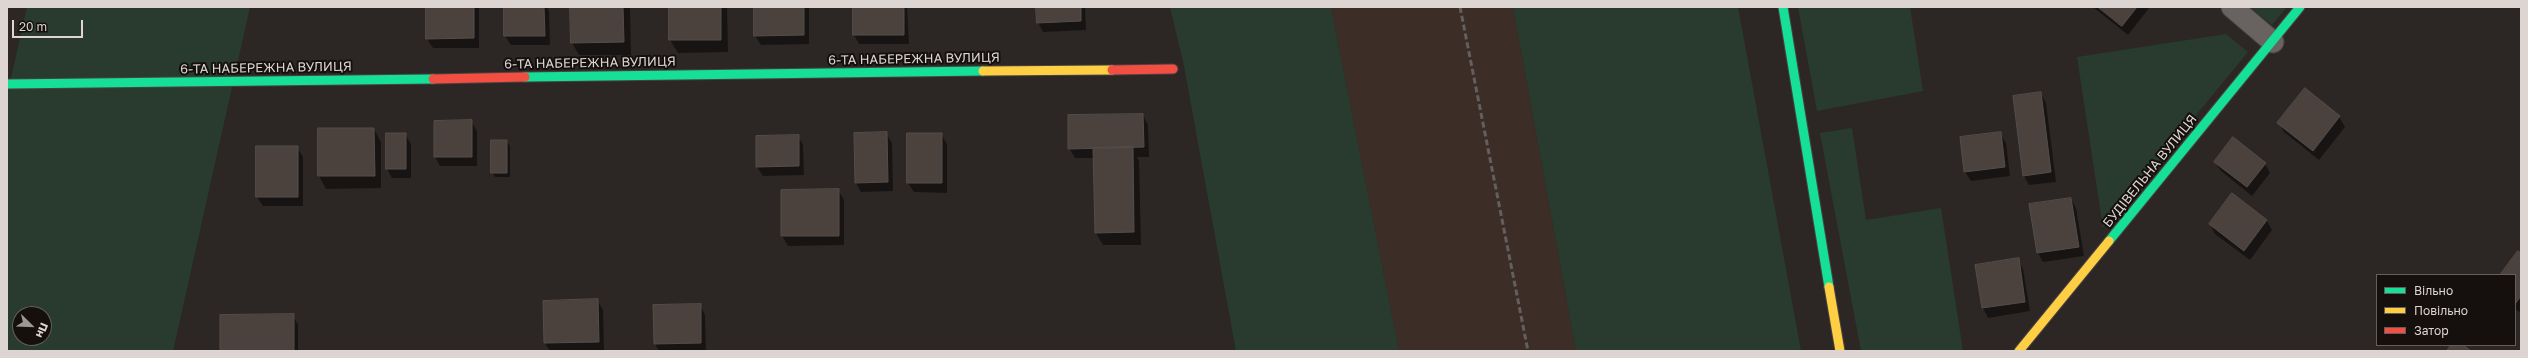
<!DOCTYPE html>
<html>
<head>
<meta charset="utf-8">
<style>
  body { margin:0 }
  #map { position:relative; width:2528px; height:358px; overflow:hidden; background:#2c2724; font-family:"Golos Text",sans-serif }
  canvas { display:block }
  .frame { position:absolute; inset:0; border:8px solid #dcd5d2; pointer-events:none }
  .legend { position:absolute; left:2376px; top:274px; width:140px; height:72px; box-sizing:border-box; background:#15100e; border:1px solid #655f5c; margin:0; padding:5px 7px; list-style:none; font-size:12px; color:#dcd5d2 }
  .legend li { display:flex; align-items:center; gap:8px; height:20px }
  .legend b { width:20px; border:1px solid #655f5c }
  .north { position:absolute; left:12px; top:306px; width:40px; height:40px; box-sizing:border-box; background:#15100e; border:1px solid #655f5c; border-radius:50%; rotate:113deg; font-size:11px; font-weight:700; line-height:16px; text-align:center; color:#dcd5d2 }
  .north::after { content:''; display:block; margin:auto; width:14px; height:18px; background:#9e9895; clip-path:polygon(50% 0,100% 100%,50% 72%,0 100%) }
  .scale { position:absolute; left:12px; top:20px; width:71px; height:18px; box-sizing:border-box; border:2px solid #dcd5d2; border-top:0; padding-left:5px; font-size:12px; line-height:14px; white-space:nowrap; color:#dcd5d2; -webkit-text-stroke:3px #15100e; paint-order:stroke }
</style>
</head>
<body>
<div id="map">
<canvas width="2528" height="358"></canvas>
<div class="frame"></div>
<ul class="legend">
<li><b style="height:5px;background:#16e098"></b>Вільно</li>
<li><b style="height:5px;background:#ffcf43"></b>Повільно</li>
<li><b style="height:5px;background:#f24e42"></b>Затор</li>
</ul>
<div class="north">Пн</div>
<div class="scale">20 m</div>
</div>
<script>
const ctx = document.querySelector('canvas').getContext('2d');
ctx.lineJoin = 'round';
function fill(path, color) {
  ctx.fillStyle = color;
  ctx.fill(path, 'evenodd');
}
function stroke(path, color, width, dash) {
  ctx.strokeStyle = color;
  ctx.lineWidth = width;
  ctx.lineCap = dash ? 'butt' : 'round';
  ctx.setLineDash(dash || []);
  ctx.stroke(path);
}
function drawText(font, color, halo, rows, align = 'center') {
  ctx.font = font + ' "Golos Text",sans-serif';
  ctx.lineWidth = 4;
  ctx.setLineDash([]);
  ctx.textBaseline = 'middle';
  ctx.strokeStyle = halo;
  ctx.fillStyle = color;
  for (const [text, x, y, turn = 0] of rows) {
    ctx.save();
    ctx.translate(x, y);
    ctx.rotate((+turn || 0) * Math.PI / 180);
    ctx.textAlign = isNaN(turn) ? turn : align;
    if (halo) ctx.strokeText(text, 0, 0);
    ctx.fillText(text, 0, 0);
    ctx.restore();
  }
}
const built = new Path2D(`
  M1331,7H1513L1576,351H1399Z`);
const green = new Path2D(`
  M27,7H250L173,351H7V96ZM20,314H44V338H20Z
  M1170,7H1331L1399,351H1236L1184,66Z
  M1513,7H1738L1801,351H1576Z
  M1798,7H1910L1923,91L1817,111Z
  M2250,7H2287L2272,25Z
  M2226,34L2248,52L2103,228L2077,57Z
  M1852,128L1866,220L1941,208L1963,351H1861L1820,133Z`);
const shadow = new Path2D(`
  M427,7H479V48H433L427,39Z
  M505,7H547L549,11L550,45H511L505,36Z
  M571,7H630L631,55H579L572,43Z
  M670,7H727L728,52L678,53L670,40Z
  M755,7H809V44L761,45L755,36Z
  M854,7H907L909,44H859L854,35Z
  M1037,7H1085L1086,30L1043,32L1038,22Z
  M2093,7H2150L2128,35Z
  M2305,90L2339,117L2345,127L2319,160L2284,132L2279,123Z
  M2041,93L2046,103L2056,182L2029,185L2024,176Z
  M1143,115L1148,125L1149,157H1137L1139,161L1141,245H1103L1096,233L1094,158H1075L1069,148Z
  M471,121L477,131V166H440L435,157Z
  M374,129L381,142V188L326,189L319,176Z
  M886,133L892,143L893,191L861,192L856,183Z
  M2000,133L2006,143L2010,176L1971,181L1965,172Z
  M405,134L411,144V178H392L387,169Z
  M908,134H941L947,144V193L914,192L908,183Z
  M798,136L803,145L804,175L763,176L757,167Z
  M507,141L510,146V177H495L492,172Z
  M297,147L303,157V206H263L257,197Z
  M2215,162L2265,164L2270,173L2252,196L2221,171Z
  M838,190L844,200V245L788,246L782,236V191Z
  M2232,194L2267,221L2272,230L2250,260L2215,234L2210,224Z
  M2071,199L2076,208L2084,256L2043,262L2038,253Z
  M2521,254V313L2515,309V275H2501Z
  M2018,260L2023,269L2030,311L1988,318L1983,308L1976,266Z
  M597,300L603,310L604,351H550L545,343L544,302Z
  M700,305L705,315L706,351H659L655,344L654,306Z
  M293,315L298,325V351H221Z`);
const building = new Path2D(`
  M426,7H474V38L426,39Z
  M504,7H544L545,36H504Z
  M570,7H623L624,42L571,43Z
  M669,7H721V40H669Z
  M754,7H804V35L754,36Z
  M853,7H904V35H853Z
  M1036,7H1081V21L1037,23Z
  M2098,7H2137L2122,26Z
  M2305,88L2340,116L2313,151L2277,123Z
  M2041,92L2051,172L2023,176L2013,96Z
  M1143,114L1144,147L1068,149V115Z
  M472,120V157H434V121Z
  M318,128H374L375,176H318Z
  M887,132L888,182L855,183L854,133Z
  M2001,132L2005,167L1964,172L1960,137Z
  M386,133H406V169H386Z
  M907,133H942V183H907Z
  M799,135V166L756,167V136Z
  M2233,137L2266,163L2247,187L2214,162Z
  M491,140H507V173H491Z
  M256,146H298V197H256Z
  M1133,147L1134,232L1095,233L1093,148Z
  M839,189V236H781V190Z
  M2232,193L2267,220L2244,251L2209,224Z
  M2071,198L2079,247L2037,253L2029,204Z
  M2518,251L2521,253V296L2515,304V275H2500Z
  M2019,258L2025,302L1982,308L1975,265Z
  M598,299L599,342L544,343L543,301Z
  M701,304V343L654,344L653,305Z
  M294,314V351H220V315Z
  M2451,345H2463L2471,351H2447Z`);
const street = new Path2D(`
  M2232,7L2273,42`);
const fast = new Path2D(`
  M1783,7L1829,287
  M525,77L983,71
  M7,84L433,79
  M2109,241L2300,7`);
const slow = new Path2D(`
  M983,71L1112,70
  M1829,287L1840,351
  M2019,351L2109,241`);
const jam = new Path2D(`
  M1112,70L1173,69
  M433,79L525,77`);
const rail = new Path2D(`
  M1460,7L1528,351`);
const streetNames = [
  ["6-ТА НАБЕРЕЖНА ВУЛИЦЯ",914,59,-1],
  ["6-ТА НАБЕРЕЖНА ВУЛИЦЯ",590,63,-1],
  ["6-ТА НАБЕРЕЖНА ВУЛИЦЯ",266,68,-1],
  ["БУДІВЕЛЬНА ВУЛИЦЯ",2150,171,-51]
];
fill(built, '#3c2d26');
fill(green, '#293b2e');
fill(shadow, '#0007');
fill(building, '#4b423d');
stroke(building, '#524e4b', 1);
stroke(street, '#484341', 23);
stroke(fast, '#484341', 11);
stroke(slow, '#484341', 11);
stroke(jam, '#484341', 11);
stroke(street, '#686361', 21);
stroke(fast, '#16e098', 9);
stroke(slow, '#ffcf43', 9);
stroke(jam, '#f24e42', 9);
stroke(rail, '#635f5d', 3, [6, 3]);
drawText('13px', '#dcd5d2', '#15100e', streetNames);
</script>
</body>
</html>
